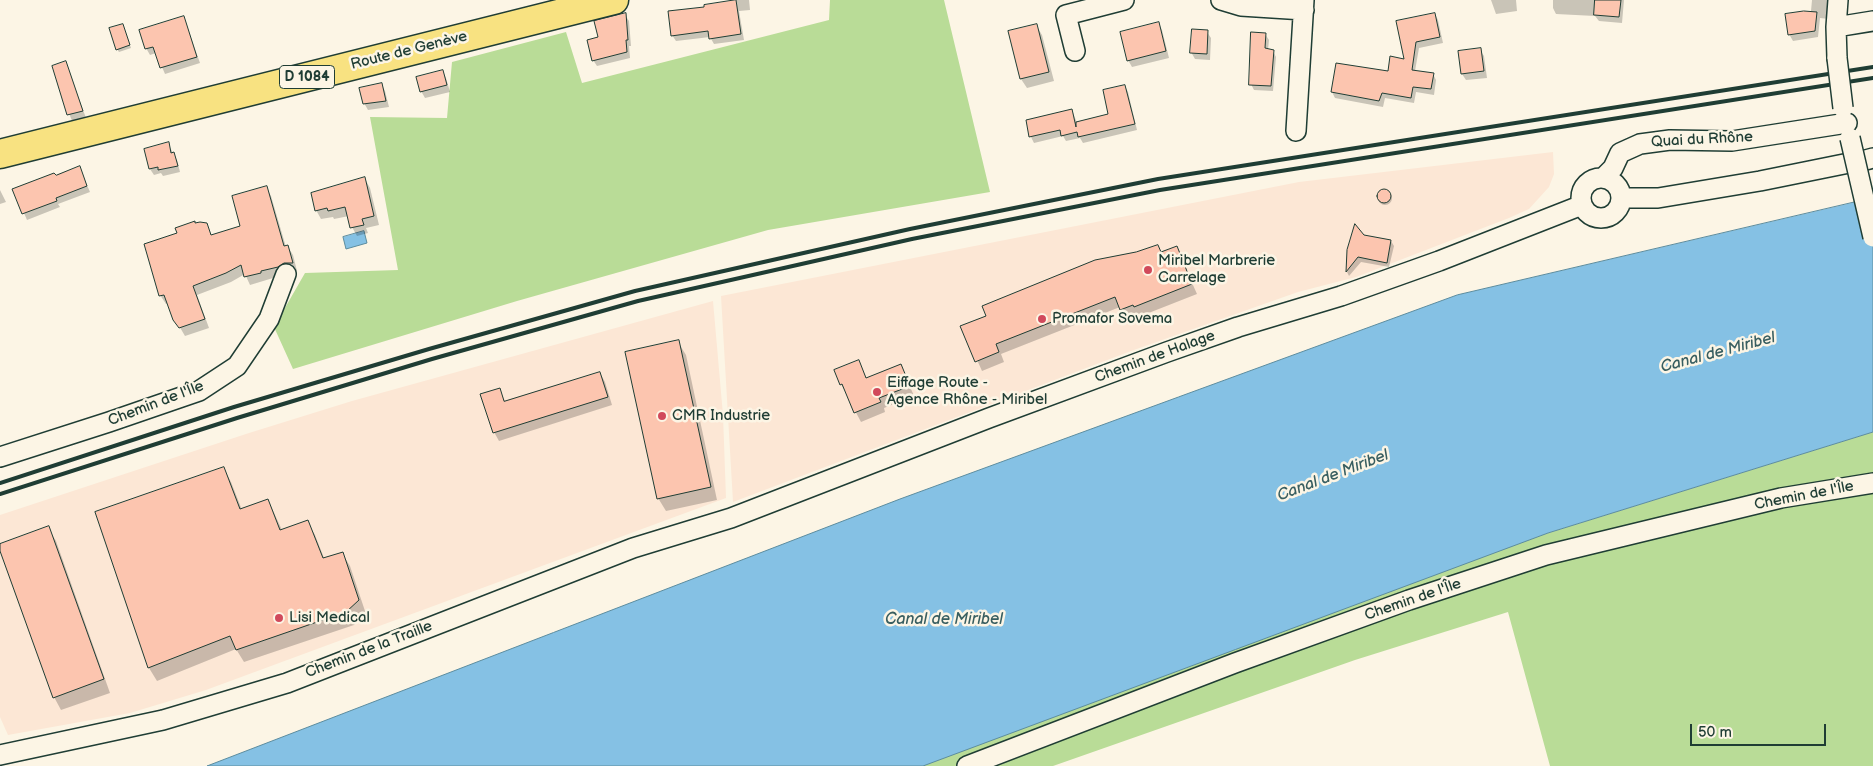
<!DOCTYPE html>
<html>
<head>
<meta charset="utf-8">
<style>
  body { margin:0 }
  #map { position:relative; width:1873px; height:766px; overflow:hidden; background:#fcf5e5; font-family:"Balsamiq Sans",sans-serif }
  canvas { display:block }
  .scale { position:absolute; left:1690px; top:724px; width:136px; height:22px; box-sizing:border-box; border:2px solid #1f3d34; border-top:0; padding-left:6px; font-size:15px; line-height:18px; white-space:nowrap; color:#1f3d34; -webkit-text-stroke:4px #fcf5e5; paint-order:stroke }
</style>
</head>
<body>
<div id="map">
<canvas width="1873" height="766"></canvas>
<div class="scale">50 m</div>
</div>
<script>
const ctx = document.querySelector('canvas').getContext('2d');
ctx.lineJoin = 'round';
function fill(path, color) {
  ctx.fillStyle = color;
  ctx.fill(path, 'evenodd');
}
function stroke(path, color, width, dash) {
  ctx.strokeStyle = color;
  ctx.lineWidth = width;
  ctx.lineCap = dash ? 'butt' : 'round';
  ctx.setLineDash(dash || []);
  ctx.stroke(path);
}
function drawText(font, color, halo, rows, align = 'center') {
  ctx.font = font + ' "Balsamiq Sans",sans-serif';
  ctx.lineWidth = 5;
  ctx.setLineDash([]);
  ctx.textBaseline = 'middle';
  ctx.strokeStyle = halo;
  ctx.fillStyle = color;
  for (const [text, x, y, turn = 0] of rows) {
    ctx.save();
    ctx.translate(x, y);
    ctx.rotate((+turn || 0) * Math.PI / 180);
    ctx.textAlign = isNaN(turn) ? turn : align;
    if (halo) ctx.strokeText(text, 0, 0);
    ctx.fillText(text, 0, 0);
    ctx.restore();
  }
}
const built = new Path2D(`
  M1553,152L1554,174L1549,187L1529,209L1509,218L1356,277L1298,292L1131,351L733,502L721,296L1299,182Z
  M713,301L723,415L726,498L206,690L130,713L8,735L0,717V515L249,433L352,401Z`);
const green = new Path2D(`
  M830,0H944L990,192L768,230L517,301L293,369L274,327L305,273L398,270L370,117L447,118L452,62L566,32L582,83L829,20Z
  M1873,432V766H1550L1508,612L1355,660L1053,766H888L1548,533Z`);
const water = new Path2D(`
  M1873,198V432L1548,533L923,766H207L900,499L1457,295Z
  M364,231L367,243L346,249L343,237Z`);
const shadow = new Path2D(`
  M731,0H749L750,10L739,11L744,40L714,44L710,37L676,41L672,35L706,8L731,2Z
  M1491,0H1516L1517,11L1496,14Z
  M1553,0H1624L1622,23L1599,21L1595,16L1556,14L1553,8Z
  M1812,0H1833L1829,19L1820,18L1818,37L1793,41L1789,34L1786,15L1811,11Z
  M1435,14L1438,20L1443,43L1419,48L1415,71L1433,74L1436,80L1434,95L1416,92L1414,103L1385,98L1383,107L1335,98L1332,92L1389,73L1405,60L1397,22Z
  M625,15L629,21L631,46H629L630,58L597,66L593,60L599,38Z
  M184,18L200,63L165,74L156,53L150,55L146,48Z
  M1159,24L1162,30L1169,58L1132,67L1128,60Z
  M1036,25L1042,35L1054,81L1027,88L1021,79L1010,32Z
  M124,28L131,48L119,52L117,49Z
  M1207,32L1211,38L1210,60L1195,59L1191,52Z
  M1265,34L1269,40L1268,50L1273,51L1276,57L1273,91L1254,90L1251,84Z
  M1480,50L1484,56L1487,78L1466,80L1462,74L1459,52Z
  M66,63L86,118L72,121L57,81Z
  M443,72L446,78L450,92L425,98L421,91Z
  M382,85L385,91L389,107L368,110L364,103Z
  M1125,86L1128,92L1137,130L1083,143L1080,138L1066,141L1063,136L1034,143L1031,137L1027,120L1072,110L1077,123L1110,115Z
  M168,144L177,160L180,172L163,176L161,173L154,175L150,169Z
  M79,167L90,192L58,204L60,207L27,220L14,190Z
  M365,179L370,188L379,225L366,228L368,233L357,236L352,227L349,216L334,219L333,217L321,219L316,210Z
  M266,187L271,196L286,247H288L293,255L297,271H289L283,275L250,285L245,274L231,282L197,295L209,328L185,336L175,319L169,303L166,304L160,295L178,234L195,225L206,224L212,236L241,226Z
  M0,190L6,202L0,204Z
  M1378 198a7 7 0 1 1 14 0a7 7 0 1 1-14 0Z
  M1364,236L1391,241L1394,246L1389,267L1361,262L1349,276L1347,272L1350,246Z
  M1158,246L1162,253L1176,247L1197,294L1141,316L1140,314L1127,319L1120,307L1001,354L1004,362L982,371L962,326Z
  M678,342L686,355L717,500L666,511L658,498Z
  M858,361L867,379L901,365L914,396L884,408L885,412L861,422L841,384Z
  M600,373L605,382L612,405L499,441L494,432L499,389L505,401Z
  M224,469L231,482L242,510L268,500L282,530L307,522L315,535L324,558L342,553L350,566L366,614L354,625L244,662L236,649L157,681L149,668L96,513Z
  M48,528L56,541L110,693L61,710L54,697L0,547V545Z`);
const building = new Path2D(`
  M736,0L741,34L709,39L708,31L671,36L668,11L704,7V5Z
  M1595,0H1621L1619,17L1594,15Z
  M1804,11L1817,12L1815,31L1788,35L1785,14Z
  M626,13L628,40H626L627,52L592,61L587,40L598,37L594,21Z
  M1435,13L1440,37L1416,42L1412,70L1434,73L1431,89L1413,87L1411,98L1382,93L1379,101L1331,92L1336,63L1388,71L1390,56L1404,59L1396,21Z
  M184,16L197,57L160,68L153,47L145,49L139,30Z
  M1159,22L1166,51L1127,61L1120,32Z
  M123,24L130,45L116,50L109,28Z
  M1037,24L1049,72L1020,79L1008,31Z
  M1192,29L1208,30L1207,54L1190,53Z
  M1251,32L1266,33L1265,48L1274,50L1271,86L1249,85Z
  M1481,48L1484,71L1461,74L1458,51Z
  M66,61L83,111L67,115L52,66Z
  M443,70L447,85L420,92L416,77Z
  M382,83L386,101L363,104L359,88Z
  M1125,85L1135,124L1078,137L1077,132L1061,136L1060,130L1029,137L1026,120L1072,109L1076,127V122L1108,114L1103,90Z
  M169,142L171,153L174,152L178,166L158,170V167L149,169L144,149Z
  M80,166L87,186L56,198L57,201L22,214L12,189L54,173L56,175Z
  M365,177L374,216L362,219L364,225L350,228L345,207L328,211L327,208L315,211L311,193Z
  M267,186L284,246L288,245L293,263H284L278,267L261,271V273L244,277L241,265L226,273L193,286L205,319L179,328L173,320L164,295L159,296L144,244L177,233L175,228L195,221V223L200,222L207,223L211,235L240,226L232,196Z
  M1377 196a7 7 0 1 1 14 0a7 7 0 1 1-14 0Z
  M1355,224L1364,235L1391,240L1387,263L1358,257L1346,272L1347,250Z
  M1158,245L1161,252L1177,246L1192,284L1134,307L1133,305L1120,310L1115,297L996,344L999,352L975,362L960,326L986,316L982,306L1095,260L1136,252Z
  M679,340L711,487L657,499L625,352Z
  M859,360L866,378L901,364L910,386L879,398L881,402L854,413L842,384L840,385L834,370Z
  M600,372L608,397L493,433L480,394L500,388L504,401Z
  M224,467L240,509L268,499L280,530L308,520L323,558L343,552L359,600L346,612L236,650L230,636L148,668L95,512Z
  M49,526L104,679L53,698L0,551V544Z`);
const street = new Path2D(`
  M1221,0L1241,6L1304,10
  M1836,27L1873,21
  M1075,51L1066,15L1124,0
  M1837,58L1836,27L1838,0
  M1296,131L1304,0
  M1862,161L1873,158
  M1581 198a20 20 0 1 1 40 0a20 20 0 1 1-40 0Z
  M1603,178L1613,168L1620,153L1640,144L1670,140L1732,141L1847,123
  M1622,198H1658L1760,181L1849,163
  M0,457L109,422L199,391L237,366L269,319L286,274
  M0,755L163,720L287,683L633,548L731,518L989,418L1167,352L1238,327L1341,296L1439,261L1582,205
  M967,766L1235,663L1409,600L1546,555L1781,498L1873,483`);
const primary = new Path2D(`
  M0,154L614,0`);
const rail = new Path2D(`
  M0,483L234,407L429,349L635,291L910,229L1158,179L1873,67
  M0,494L237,418L432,359L638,301L912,239L1160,190L1873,78`);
const streetBridge = new Path2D(`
  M1837,58L1843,108
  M1850,138L1873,237`);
const markers = [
  [1148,270,5,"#d1495b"],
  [1042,319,5,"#d1495b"],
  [877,392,5,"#d1495b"],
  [662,416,5,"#d1495b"],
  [279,618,5,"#d1495b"]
];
const shields = [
  [307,77,55]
];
const shieldNames = [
  ["D 1084",307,77]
];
const streetNames = [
  ["Route de Genève",409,51,-14],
  ["Quai du Rhône",1702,140,-3],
  ["Chemin de Halage",1155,357,-20],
  ["Chemin de l'Île",156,404,-21],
  ["Chemin de l'Île",1804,496,-11],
  ["Chemin de l'Île",1413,600,-19],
  ["Chemin de la Traille",369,650,-21]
];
const poiNames = [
  ["Miribel Marbrerie",1158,261],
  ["Carrelage",1158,278],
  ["Promafor Sovema",1052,319],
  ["Eiffage Route -",887,383],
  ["Agence Rhône - Miribel",887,400],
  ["CMR Industrie",672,416],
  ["Lisi Medical",289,618]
];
const waterNames = [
  ["Canal de Miribel",1718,353,-15],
  ["Canal de Miribel",1333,476,-21],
  ["Canal de Miribel",944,620]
];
fill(built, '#fce7d5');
fill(green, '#b9dc97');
fill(water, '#85c1e4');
stroke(water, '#5c8c9e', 1);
fill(shadow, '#0003');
fill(building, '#fcc5af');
stroke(building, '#1f3d34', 1);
stroke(street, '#1f3d34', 22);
stroke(primary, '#1f3d34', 31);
stroke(street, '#fcf5e5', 19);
stroke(primary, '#f8e281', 28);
stroke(rail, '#1f3d34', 4);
stroke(streetBridge, '#1f3d34', 22, []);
stroke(streetBridge, '#fcf5e5', 19);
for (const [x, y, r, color] of markers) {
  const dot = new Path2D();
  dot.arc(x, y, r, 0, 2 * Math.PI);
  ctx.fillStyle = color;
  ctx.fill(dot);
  stroke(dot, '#fcf5e5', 2);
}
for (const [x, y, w] of shields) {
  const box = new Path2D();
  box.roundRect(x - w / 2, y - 11.5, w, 23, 4);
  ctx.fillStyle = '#fcf5e5';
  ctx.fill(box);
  stroke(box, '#1f3d34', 1);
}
drawText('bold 14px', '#1f3d34', null, shieldNames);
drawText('15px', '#1f3d34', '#fcf5e5', streetNames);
drawText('15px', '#1f3d34', '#fcf5e5', poiNames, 'left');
drawText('italic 16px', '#385e60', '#fcf5e5', waterNames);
</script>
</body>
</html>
